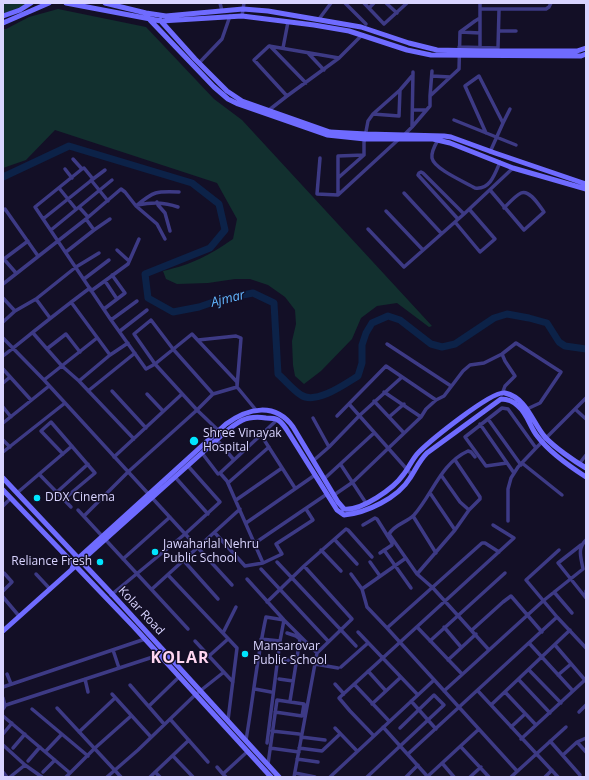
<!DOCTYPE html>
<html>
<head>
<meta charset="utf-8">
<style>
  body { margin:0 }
  #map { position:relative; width:589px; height:780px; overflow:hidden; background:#130f26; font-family:"Open Sans",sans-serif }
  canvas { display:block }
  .frame { position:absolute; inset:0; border:4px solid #d9d4ff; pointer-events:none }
</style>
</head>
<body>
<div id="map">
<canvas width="589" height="780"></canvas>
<div class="frame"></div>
</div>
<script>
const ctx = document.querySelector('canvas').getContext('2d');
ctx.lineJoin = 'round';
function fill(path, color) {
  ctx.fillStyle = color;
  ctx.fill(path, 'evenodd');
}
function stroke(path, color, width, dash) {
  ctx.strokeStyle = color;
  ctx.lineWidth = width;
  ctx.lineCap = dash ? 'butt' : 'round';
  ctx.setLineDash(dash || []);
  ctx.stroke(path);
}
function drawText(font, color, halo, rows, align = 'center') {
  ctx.font = font + ' "Open Sans",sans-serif';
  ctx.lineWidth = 3;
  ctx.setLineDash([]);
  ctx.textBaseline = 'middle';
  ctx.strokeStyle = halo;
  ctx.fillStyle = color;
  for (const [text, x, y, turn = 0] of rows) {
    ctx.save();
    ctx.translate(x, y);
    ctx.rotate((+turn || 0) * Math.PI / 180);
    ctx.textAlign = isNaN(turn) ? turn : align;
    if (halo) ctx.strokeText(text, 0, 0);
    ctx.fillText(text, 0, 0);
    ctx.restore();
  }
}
const green = new Path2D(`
  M3,3H33L3,14Z
  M58,9L146,27L214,99L242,120L432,326L429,327L397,303L377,306L361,318L352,339L321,371L304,384L295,376L293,365L292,341L296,324L295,310L285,297L268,285L250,279H235L208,283L177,284L166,279L163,271C193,264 208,256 233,239L237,219L217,183L55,130L26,160L3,168V29H6L29,17Z`);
const river = new Path2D(`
  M3,177L69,146L192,183L219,204L225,230L210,248L145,274L148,298L173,312L199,307L222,299L253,293L274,303L278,374C285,380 293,390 301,395C316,405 345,384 358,376L362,363V345L366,333L372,323L388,316L400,320L431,344L442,347L455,344L494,318L507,314L529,318L547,323L559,342L565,346L586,349`);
const street = new Path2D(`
  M220,3L222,11
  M345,3L366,24
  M364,3L384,24L407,3
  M386,3L397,13
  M369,8L374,3
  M481,9H546L549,7L551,3
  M242,16L244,3
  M319,19L331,3
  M499,31H516
  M460,32L480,33
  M270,46L306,83
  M459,47L498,48L499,10
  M283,48L288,22
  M480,48V18
  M308,53L324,70
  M339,58L269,46L254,60L287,96L339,58L362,35
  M199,63L222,39L230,16
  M432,71L430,96L459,69L460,32L475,21L480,18V3
  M432,76L450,77
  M269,110L287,96
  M413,110H426
  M373,114L399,116L400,90
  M454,120L516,145
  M503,123L510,109
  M412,127L413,72
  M486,133L465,86L479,76L503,123L490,152
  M404,135L412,127L430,106V96
  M438,140C435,145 431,152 432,158C434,169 465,182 475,188C490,190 495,174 500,162
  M364,155V142L368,121L373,114L400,90L412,76
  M320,158L317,194L338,195L399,139
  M73,159L82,169L35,207L111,320L146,369L155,364L192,334L237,382V387L213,394L197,410L128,472L84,516
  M65,169L72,178
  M82,169L84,168L93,179L105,170
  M91,180L108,201
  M59,188L76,209
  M490,190L524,230L544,212C540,207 530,189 521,193C515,196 509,203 504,208
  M404,193L441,233
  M338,195V156L364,155L338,178
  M157,202L158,205L165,213L170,231
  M137,205C153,202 163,202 178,207
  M136,206L157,224L165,239
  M79,207L88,217
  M3,210L5,209L38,256
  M386,211L423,250
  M43,219L93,179
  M458,219L418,175L419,173L421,172L423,173L464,214
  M455,222L480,252L495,239L469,209
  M368,229L404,267L464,214L513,168
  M51,230L112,180
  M94,230L110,219
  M117,250L129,261
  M66,252L94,230L86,219
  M3,258L16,273
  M4,259L28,241
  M84,279L109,260
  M105,281L117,299
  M3,284L86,219L121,189L125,192L136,206C154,191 156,191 179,192
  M91,291L128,264L139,239
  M3,298L15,311
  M36,299L50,318
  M71,302L110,355
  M104,309L125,293L112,275
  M111,320L137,301
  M3,322L15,311L36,299L76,267L99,253
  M120,331L147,310
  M33,333L62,366L79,381L134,439
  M3,338L44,380L232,585
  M198,340L236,336L241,338L237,387L256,410
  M387,344L451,386
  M48,348L66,334L80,352
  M3,356C32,333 60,310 90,288
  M3,369L31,400
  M44,380L97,338
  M79,381L110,355L128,343
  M3,383L10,377
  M88,391L135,353
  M112,391L146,428
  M384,392L421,417
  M147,394L163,411
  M213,394L173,349L151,320L134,334L155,364L197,410L220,432
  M502,394L505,386L515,376L505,361L502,354
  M374,401L404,433
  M349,404L412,475
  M3,407L11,417
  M575,409L586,398
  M337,416L386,366L436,400
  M389,417L404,404
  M313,418L329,447
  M488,419L521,465
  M3,423L49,386
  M480,424L514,473
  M261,435L295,488
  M3,440L10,447
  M217,440L234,460
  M3,452L65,403
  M202,453L218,474L220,473L227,481L263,563
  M63,454L41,431L51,422L95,473L64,499
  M114,457L182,394
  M475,457L471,452L468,451C441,463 432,495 414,515C406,523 395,524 389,534L417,574L433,588L489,650
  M455,460L480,497V499L469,510
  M313,461L329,447L360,415L402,377
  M507,463L486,466L465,437L502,408L508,409L536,448
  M522,463L562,495
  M579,464L586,455
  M341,465L366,503
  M220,473L278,419
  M39,474L71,507
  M175,477L208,514
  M324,479L374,433
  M228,483L269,447
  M57,492L88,464
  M17,493L72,446
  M430,493L455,530
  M334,495L353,482L421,417L426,409L436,400L444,396L463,371L470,365L484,363L502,354L516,343L561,372L540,403L527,409
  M236,500L282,468
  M3,506L11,498
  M78,510L188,629
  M413,516L436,553
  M508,521V489L511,478L518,467L536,448L575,409L586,419
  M246,523L315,475
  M363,525L375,518L377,519L392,543V545L380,553
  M215,533L245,566L263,563L282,554L276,544L313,520L306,509
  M335,540L357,564
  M255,543L327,494
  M581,545L558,563L586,598
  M321,550L341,571
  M384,550L411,588
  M559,550L526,580L557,617L586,648
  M123,559L170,517
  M184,561L218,599
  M277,562L356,646
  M370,562L380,576
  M261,569L328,641
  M36,574L50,589
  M351,574L362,589L367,607L387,628L517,771
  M417,574L455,530L469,510L460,502L441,475
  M168,575L237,648L228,720
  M247,579L284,620L317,653
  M152,589L240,509
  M362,589L406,558
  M3,591L12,582L4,573
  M586,591V594
  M554,592L572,613
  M111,595L185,534L220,502L188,466
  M3,597L19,616
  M267,602L304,566L346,529L348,530L372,557
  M417,627L462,674
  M444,627L461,647
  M387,628L482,543H485L499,552
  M472,630L503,602L511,596L542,632
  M358,632L418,695
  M223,633L236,607
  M287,633L296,636L300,639L290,701
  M261,639L280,641
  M195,641L233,682
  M430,641L505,573
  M529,643L573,691
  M555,645L585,680
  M113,650L119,668
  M209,656L228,639
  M282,659L297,662
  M448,660L476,634
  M315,664L338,668
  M341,667L368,643
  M529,670L561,703
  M368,671L386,691
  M7,674L11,684
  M558,675L571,664
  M85,679L88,692
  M279,679L293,681
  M519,680L550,713
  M335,684L344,694
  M354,684L389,721
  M130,685L164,724
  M3,687L145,639
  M255,689L271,692
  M444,691L543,601L583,569C581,557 577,549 586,540
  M478,691L558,777
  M505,692L536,725
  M112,694L151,737
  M3,698L5,706L3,709
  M411,701L436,729
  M372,704L401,677
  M491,705L570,630
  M3,706L159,655
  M149,706L179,677
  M57,708L121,777
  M32,709L88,756
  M579,712L586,705
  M3,716L70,773
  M170,719L208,762
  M383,727L428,777
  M511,727L525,714
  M335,728L357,751
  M272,731L299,734
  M79,732L115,698
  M3,734L12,723
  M374,736L350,711L339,698L514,538L493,525
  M301,737L325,740
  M521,739L586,679
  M246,740C253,699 257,658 266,617L284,620L280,641L267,743
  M550,741L580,775
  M577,742L586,752
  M3,745L25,765L42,777
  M461,747L489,777
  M13,748L25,734
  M270,748L299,752
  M299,748L322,751L340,734
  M46,751L62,734
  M408,754L557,617
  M563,755L577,742L586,738
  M173,756L193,777
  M297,759L318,762
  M28,761L40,747
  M442,763L454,777
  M268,764L277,700L304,704L302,716L275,712
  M217,767L223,774
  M3,772L7,777
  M43,772L55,760
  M155,772L160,777
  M295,773L315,777
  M10,777L25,765
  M66,777L95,748L131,716
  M107,777L138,750L195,695L224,672
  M150,777L189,740
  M226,777L223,774L248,751
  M294,777L317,653L352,619L304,566
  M330,777L434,680
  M367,777L444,705L434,695L400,728
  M406,777L418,765
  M427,777L479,729
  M470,777L481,767
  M511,777L566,727
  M545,777L552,770`);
const secondary = new Path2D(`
  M66,3L161,21L242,16L314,25L349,31L407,50L431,55L581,56L586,54
  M105,3L146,13L166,16L243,9L268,11L361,27L409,43L437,50L482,51H577L586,48
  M146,13L149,19L214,87L228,99L238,104L327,135L365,139H433L450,143L513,168L586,189
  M3,16L20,10L31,3
  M160,20L195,59L227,91L242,101L330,132L366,134L444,136L451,137L495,153L586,184
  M3,23L49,3
  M3,478L112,594L279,777
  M3,490L134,627L271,777
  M72,569L74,562L226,424C248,408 275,402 293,427L338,502L344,509C362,511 394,488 403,475C409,468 412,459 419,452C430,441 492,390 505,393C527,398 532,422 545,437C554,447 574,461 586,468
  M3,631L222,435C237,422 245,415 266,418C270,418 275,418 278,420C283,423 287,430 290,435L337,510L344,515C366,513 398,498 410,478C416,469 419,461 427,453L501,399C507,399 513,401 518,406C528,414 530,428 538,437C550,453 569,466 586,477`);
const markers = [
  [194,441,5,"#00e5ff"],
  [37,498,4,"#00e5ff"],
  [155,552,4,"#00e5ff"],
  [100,562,4,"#00e5ff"],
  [245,654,4,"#00e5ff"]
];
const poiNames = [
  ["Shree Vinayak",203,434],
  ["Hospital",203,448],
  ["DDX Cinema",45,498],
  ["Jawaharlal Nehru",163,545],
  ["Public School",163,559],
  ["Reliance Fresh",92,562,"right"],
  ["Mansarovar",253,647],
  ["Public School",253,661]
];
const streetNames = [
  ["Kolar Road",141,611,47]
];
const waterNames = [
  ["Ajmar",228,299,-14]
];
const districtNames = [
  ["KOLAR",180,658]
];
fill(green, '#12302f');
stroke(river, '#0c2248', 7);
stroke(street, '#3d3a85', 3.5);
stroke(secondary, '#6f6bff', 5);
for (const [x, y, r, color] of markers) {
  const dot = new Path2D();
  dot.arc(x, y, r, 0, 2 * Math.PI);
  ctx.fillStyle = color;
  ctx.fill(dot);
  stroke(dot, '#130f26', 1.5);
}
drawText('12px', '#d9d4ff', '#130f26', poiNames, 'left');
drawText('12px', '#d9d4ff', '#130f26', streetNames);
drawText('italic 13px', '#62b6ff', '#130f26', waterNames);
ctx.letterSpacing = '1px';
drawText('bold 16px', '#ffd6f0', '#130f26', districtNames);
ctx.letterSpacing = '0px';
</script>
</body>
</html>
